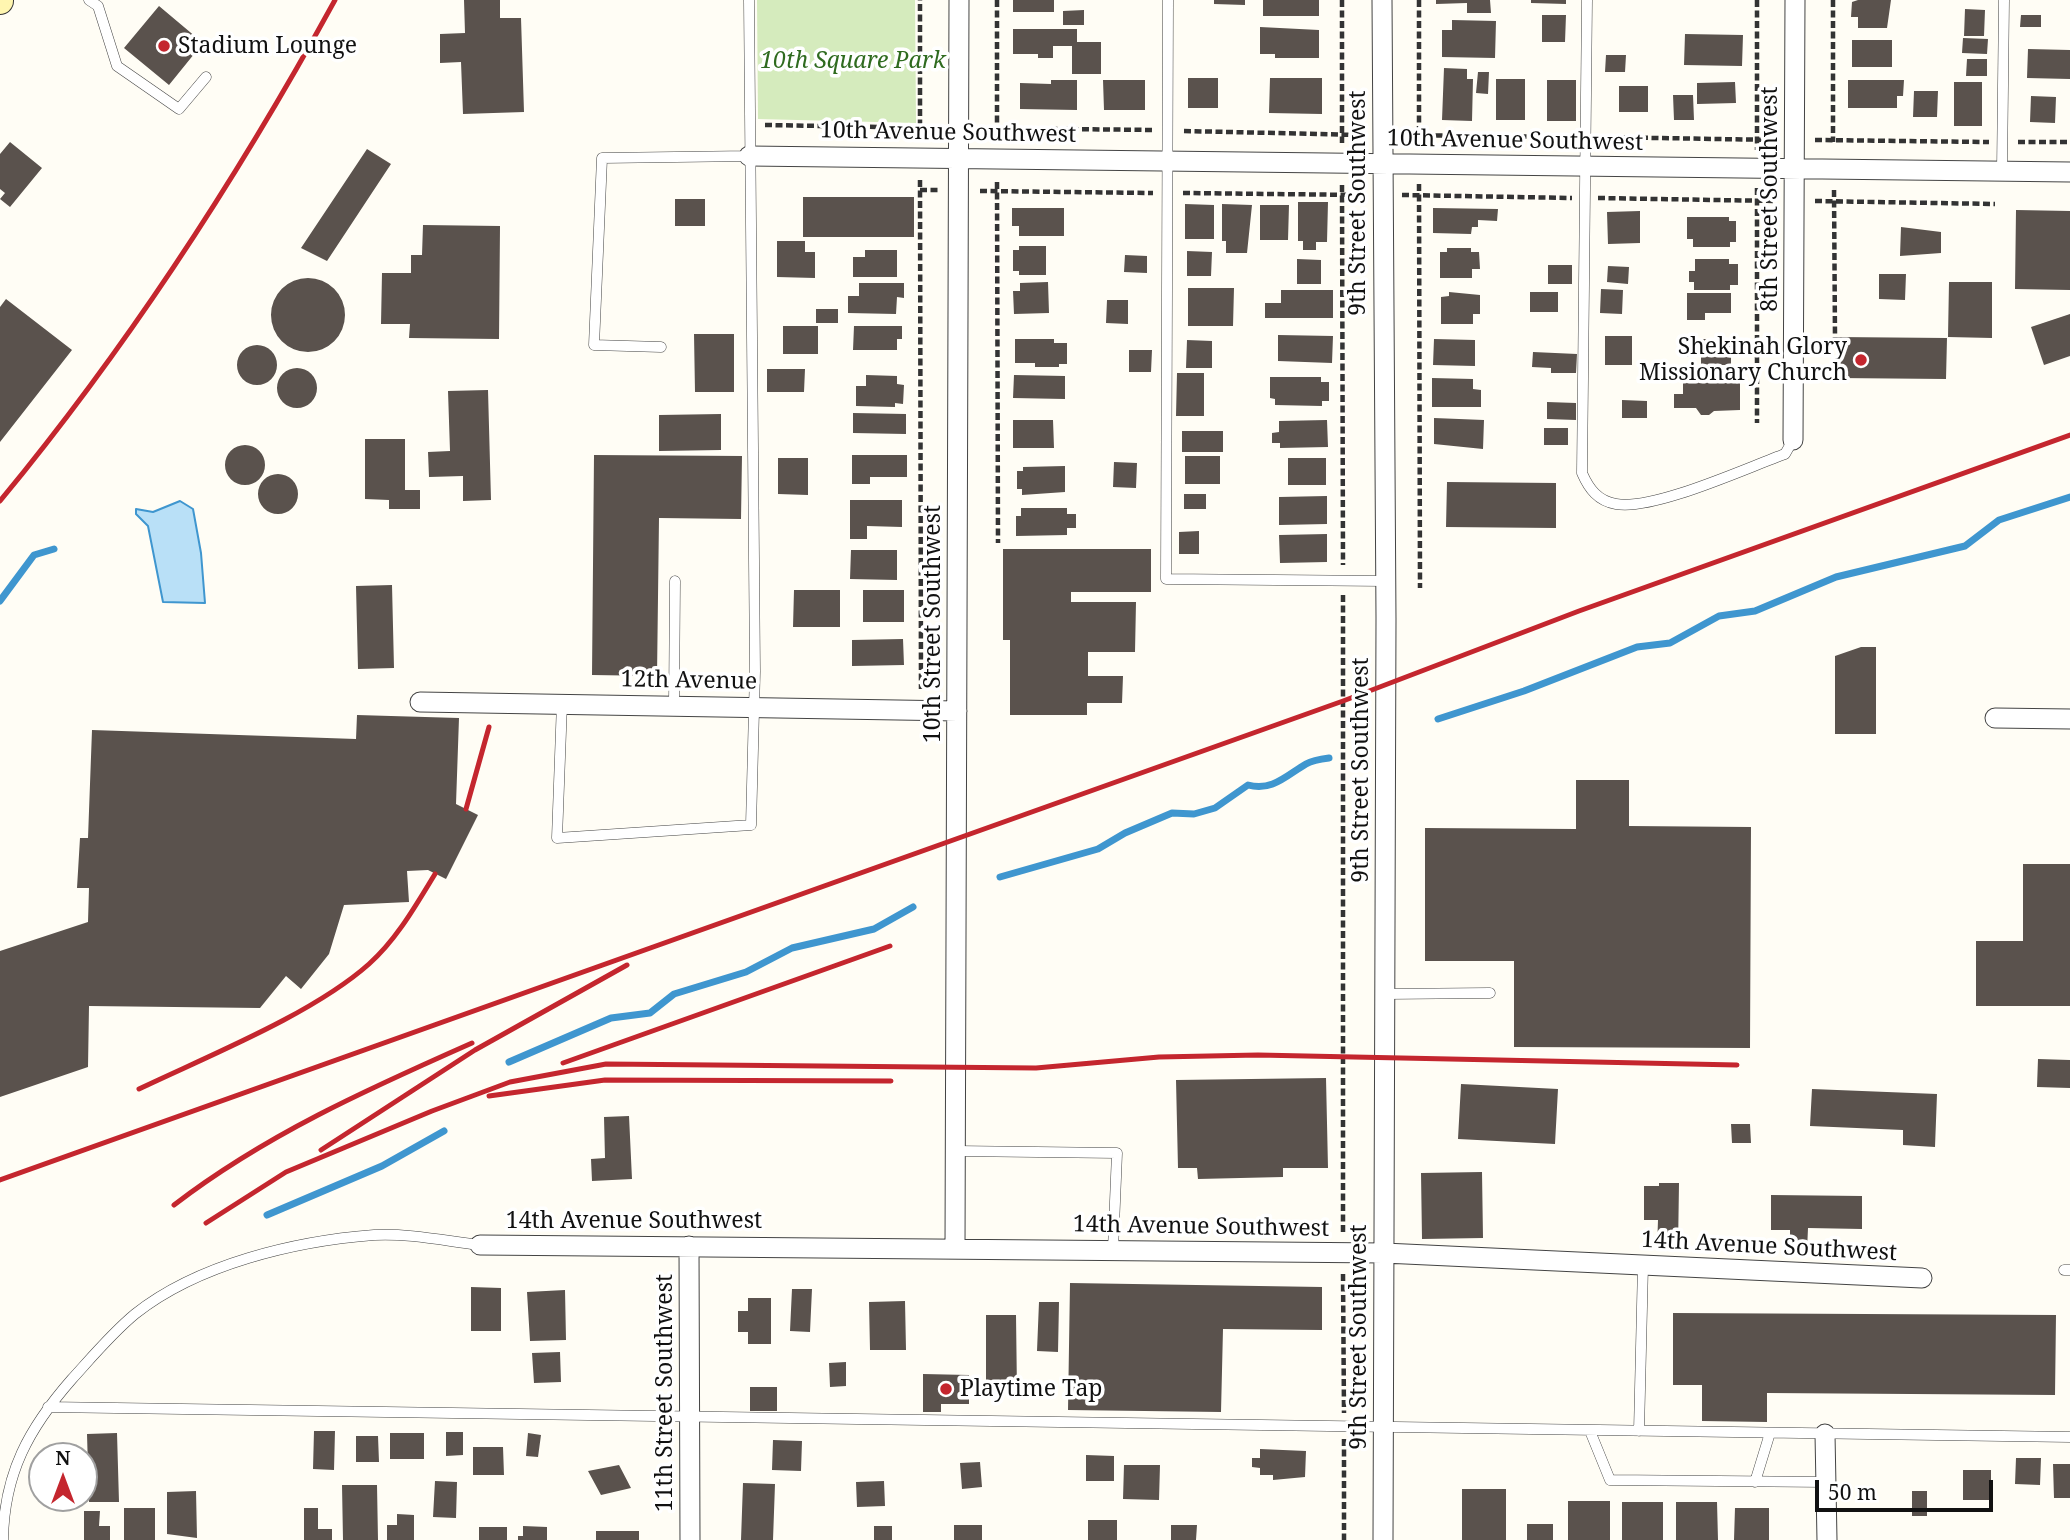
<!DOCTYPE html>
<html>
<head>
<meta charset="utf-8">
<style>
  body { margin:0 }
  #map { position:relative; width:2070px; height:1540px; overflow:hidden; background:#fffdf5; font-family:"Noto Serif",serif }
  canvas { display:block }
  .north { position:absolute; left:28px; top:1442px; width:70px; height:70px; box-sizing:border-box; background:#fff; border:2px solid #a0a0a0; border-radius:50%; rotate:0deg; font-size:19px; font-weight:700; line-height:28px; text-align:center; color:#111 }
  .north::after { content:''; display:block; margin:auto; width:24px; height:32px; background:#c4262e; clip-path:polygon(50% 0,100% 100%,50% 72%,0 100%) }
  .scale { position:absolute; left:1815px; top:1480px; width:178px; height:32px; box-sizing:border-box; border:4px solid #111; border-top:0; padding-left:9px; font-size:21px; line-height:24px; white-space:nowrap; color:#111; -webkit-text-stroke:5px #fff; paint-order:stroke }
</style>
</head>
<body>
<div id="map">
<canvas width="2070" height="1540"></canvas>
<div class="north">N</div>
<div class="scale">50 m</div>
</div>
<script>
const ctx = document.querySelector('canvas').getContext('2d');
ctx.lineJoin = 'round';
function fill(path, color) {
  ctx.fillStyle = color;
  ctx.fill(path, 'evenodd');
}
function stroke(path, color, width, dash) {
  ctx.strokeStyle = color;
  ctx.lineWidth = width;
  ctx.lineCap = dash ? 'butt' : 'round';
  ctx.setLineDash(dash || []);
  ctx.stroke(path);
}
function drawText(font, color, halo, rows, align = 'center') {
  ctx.font = font + ' "Noto Serif",serif';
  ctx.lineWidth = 7;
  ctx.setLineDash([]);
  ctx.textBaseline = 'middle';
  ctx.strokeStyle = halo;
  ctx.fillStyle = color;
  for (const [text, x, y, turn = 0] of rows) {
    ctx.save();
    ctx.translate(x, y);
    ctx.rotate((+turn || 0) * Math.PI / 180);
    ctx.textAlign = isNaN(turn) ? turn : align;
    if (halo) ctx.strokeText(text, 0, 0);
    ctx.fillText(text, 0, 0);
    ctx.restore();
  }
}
const green = new Path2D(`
  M757,0H915L916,123L758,119Z`);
const water = new Path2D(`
  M180,501L193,509L201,553L205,603L163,602L148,526L136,514V509L153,512Z`);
const stream = new Path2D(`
  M0,601L34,555L54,549
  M1438,719L1524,691L1637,647L1670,643L1719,616L1755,611L1836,577L1965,546L1999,520L2070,497
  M1000,877L1098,849L1125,833L1172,813L1194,814L1215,808L1248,785C1272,792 1287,775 1306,764C1313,760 1321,759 1329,758
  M509,1062L611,1018L650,1013L674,994L746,972L792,948L874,929L913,907
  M267,1215L382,1166L444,1131`);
const building = new Path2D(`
  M464,0H500V18H521L524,112L463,114L461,62L440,63V34L465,33Z
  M1013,0H1054V12H1013Z
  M1214,0H1245V5L1214,4Z
  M1263,0H1319V16H1263Z
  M1436,0H1490L1491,13H1467V3L1436,4Z
  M1531,0H1566V4L1531,3Z
  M1858,0H1891L1887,28H1858V17H1851L1852,2Z
  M159,6L203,43L169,85L124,48Z
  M1965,9L1985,10L1984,36H1964Z
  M1084,10V25H1063V11Z
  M1542,15H1566L1565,42H1542Z
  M2021,15H2041V27H2020Z
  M1452,20L1496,21L1495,58L1442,57V30H1452Z
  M1260,27L1319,30V58H1275V54H1260Z
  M1013,29H1077V42H1101V74H1072V46H1053V58H1038V54H1013Z
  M1685,34L1743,35L1742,66L1684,65Z
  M1963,38L1988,39L1987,54L1962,53Z
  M1852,40H1892V67H1852Z
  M2028,49L2070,50V79L2027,78Z
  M1606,55H1626L1625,72H1605Z
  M1967,59H1987V76H1966Z
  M1444,68L1467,69V79H1473L1472,121L1442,120Z
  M1478,72H1489L1488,94L1476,93Z
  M1188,78H1218V108H1188Z
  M1270,78H1322V114L1269,113Z
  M1496,79H1525V120H1496Z
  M1051,80H1077V110L1020,109V83L1051,84Z
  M1103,80H1145V110H1104Z
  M1547,80H1576V121H1547Z
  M1848,80H1904L1903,96H1897V108H1848Z
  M1735,82L1736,103L1697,104V83Z
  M1954,82H1982V126H1954Z
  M1619,86H1648V112H1619Z
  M1914,91H1938L1937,117H1913Z
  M1673,95H1693L1694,120H1674Z
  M2031,96L2056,97L2055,123L2030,122Z
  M10,142L42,168L10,207L0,199L5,193L0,189V154Z
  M367,149L391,164L327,261L301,248Z
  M803,197H914V237H803Z
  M675,199H705V226H675Z
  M1298,202H1328L1327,242H1316V250H1303V241H1298Z
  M1185,204L1214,205V239H1185Z
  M1222,204L1252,205L1247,253H1226V241H1222Z
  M1260,205H1289L1288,240H1260Z
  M1012,208H1064V236H1019V226H1012Z
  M1433,208L1498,209L1497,221L1478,220V227H1472L1471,234L1433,233Z
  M2016,210L2070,211V290L2015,289Z
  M1640,211V243L1608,244L1607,212Z
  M1687,217H1729V221H1736V242H1730V247H1693V239H1687Z
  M423,225L500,226L499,339L409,338L410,324H381L382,273H411V255H422Z
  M1901,227L1941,232V253L1900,256Z
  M777,241H805V252H815V278L777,277Z
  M1019,246H1046V275H1019V271H1013V250H1019Z
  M1447,248H1471V252H1479L1480,269H1472V278H1440V252H1447Z
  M865,250H897V277H853V257H865Z
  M1187,251L1212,252L1211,276H1187Z
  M1125,255L1147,256V273L1124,272Z
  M1297,259L1321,260V284H1297Z
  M1695,259H1729V264H1738V285H1730V290H1694V282H1689V271H1695Z
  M1548,265H1572V284H1548Z
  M1608,266L1629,267L1628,284L1607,282Z
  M1879,274H1906L1905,300L1879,299Z
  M271 315a37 37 0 1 1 74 0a37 37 0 1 1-74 0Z
  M1048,282L1049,313L1014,314L1013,291H1020V283Z
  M1949,282H1992V338L1948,337Z
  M859,283H904V298L897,297L896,314L848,313V296H859Z
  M1188,288H1234L1233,326H1188Z
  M1601,289L1623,290L1622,314L1600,313Z
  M1281,290H1333V318H1265V303H1281Z
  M1449,292L1480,295V314H1473V324H1441V297L1449,296Z
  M1530,292H1558V312H1530Z
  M1687,293H1731V313H1705V320H1687Z
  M6,299L72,350L0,442V307Z
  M1107,300H1128V324L1106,323Z
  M816,309H838V323H816Z
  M2070,314V356L2044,365L2031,327Z
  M783,326H818V354H783Z
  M854,326H902V339H897V350H853Z
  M694,334H734V392H695Z
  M1278,335L1333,336L1332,363L1278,361Z
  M1605,336H1632V365H1605Z
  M1837,337L1947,338L1946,379L1837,378Z
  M1015,339H1054V343H1067V364H1059V367H1035V363H1015Z
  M1434,339L1475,340V366L1433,365Z
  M1684,339H1731V365H1701V357H1684Z
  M1187,340L1212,341V368H1186Z
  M237 365a20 20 0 1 1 40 0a20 20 0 1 1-40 0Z
  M1129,350H1152L1151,372H1129Z
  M1533,352L1577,354L1576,373H1551V368L1532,367Z
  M277 388a20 20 0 1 1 40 0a20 20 0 1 1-40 0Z
  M767,369H805L804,392H767Z
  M1177,373H1204V416H1176Z
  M866,375L897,376V384L904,385L903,404L895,403V407L856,406V386H866Z
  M1014,375L1065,376V399L1013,398Z
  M1270,377H1321V382H1329V401H1322V406L1275,405V399L1270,398Z
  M1432,378L1473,379V389L1481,390V407H1432Z
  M1740,380V410L1714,411L1709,415H1701L1696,408H1674V394H1683V381Z
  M488,390L491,500L463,501V476L429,477L428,452L450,451L448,391Z
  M1622,400L1647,401V418H1622Z
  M1547,402L1576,403V420L1547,419Z
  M853,413L906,414V434L853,433Z
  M721,414V450L659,451V415Z
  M1434,418L1484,420L1483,449L1434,444Z
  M1013,420H1053L1054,448H1013Z
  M1327,420L1328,447L1280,448V443H1272V433L1279,432V421Z
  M1544,428H1568V445H1544Z
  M1182,431H1223V452H1182Z
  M365,439H405V490H420V509H389V500L365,499Z
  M225 465a20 20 0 1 1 40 0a20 20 0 1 1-40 0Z
  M594,455L742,456L741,519L659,518L657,676L592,675Z
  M852,455H907V477H870V484H852Z
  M1185,456H1220V484H1185Z
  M778,458H808V495L778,494Z
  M1288,458H1326V485H1288Z
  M1114,462L1137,463L1136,488L1113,487Z
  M1065,466V492L1022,495V489H1017V471H1023V467Z
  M258 494a20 20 0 1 1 40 0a20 20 0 1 1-40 0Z
  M1447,482L1556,483V528L1446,527Z
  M1184,494H1206V509H1184Z
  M1327,496V524L1279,525V497Z
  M850,500H902V527L867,526V539H850Z
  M1021,508H1067V514H1076V528H1067V535L1016,536V516H1021Z
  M1199,531V554H1179V532Z
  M1327,534V562L1280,563L1279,535Z
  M1003,549H1151V592H1071V602H1136L1135,652H1088V676H1123L1122,703H1087V715H1010V640H1003Z
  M851,550H897V580L850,579Z
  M392,585L394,668L358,669L356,586Z
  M794,590H840V627H793Z
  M863,590H904V622H863Z
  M903,639L904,665L852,666V640Z
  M1861,647H1876V734H1835V656Z
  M357,715L459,718L456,804L478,815L446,879L428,870L407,871L409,902L344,905L329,954L301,989L286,976L260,1008L89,1006L88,1067L0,1097V951L88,922L89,888H77L80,838H88L92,730L356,739Z
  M1576,780H1629V826L1751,827L1750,1048L1514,1047V961H1425V828L1576,829Z
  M2023,864H2070V1006H1976V941H2023Z
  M2038,1059L2070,1060V1088L2037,1087Z
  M1326,1078L1328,1168H1283V1177L1198,1179L1197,1168H1178L1176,1080Z
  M1461,1084L1558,1089L1555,1144L1458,1139Z
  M1812,1089L1937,1094L1935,1147L1903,1145V1130L1810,1126Z
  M629,1116L632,1179L592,1181L591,1159L605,1158L604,1117Z
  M1731,1124H1750L1751,1143H1732Z
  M1482,1172L1483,1238L1422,1239L1421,1173Z
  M1659,1183H1679L1678,1249H1657L1658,1220H1644V1186H1659Z
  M1771,1195L1862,1196V1229L1808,1228L1807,1251H1790V1230H1771Z
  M1070,1283L1322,1287V1330L1223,1329L1221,1412L1068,1410Z
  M471,1287L501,1288V1331H471Z
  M792,1289H812L810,1332L790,1331Z
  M565,1290L566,1340L530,1341L527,1292Z
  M748,1298H771V1344H748V1332H738V1311H748Z
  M905,1301L906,1350H870L869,1302Z
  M1039,1302H1059L1058,1352L1037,1351Z
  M1673,1313L2056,1315L2055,1395L1767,1393V1422L1702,1421V1385H1673Z
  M986,1315H1016L1017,1393H986Z
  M560,1352L561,1382L534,1383L532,1353Z
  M846,1362V1386L830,1387L829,1363Z
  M923,1374L969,1375V1404H941V1412H923Z
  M750,1387H777V1411H750Z
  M314,1431H335L334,1470L313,1469Z
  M446,1432H463V1455L446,1456Z
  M117,1433L119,1502H89L87,1434Z
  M390,1433H424V1459H390Z
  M528,1433L541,1435L538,1457L526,1456Z
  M356,1436H378L379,1462H356Z
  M773,1440L802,1441L801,1471L772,1470Z
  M473,1447H503L504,1475H473Z
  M1260,1449L1306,1451L1305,1477L1273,1480V1475H1260V1468L1252,1467V1458H1260Z
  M1086,1455L1114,1456V1481H1086Z
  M2016,1458H2041L2040,1485L2015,1484Z
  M980,1462L982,1487L962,1489L960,1463Z
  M2053,1464H2070V1498H2054Z
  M619,1465L631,1488L601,1495L588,1471Z
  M1124,1465H1160L1159,1500L1123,1499Z
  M1963,1470H1991V1500H1963Z
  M435,1481L457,1482L456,1518L433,1517Z
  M884,1481L885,1506L857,1507L856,1482Z
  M743,1483L775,1484L773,1540H741Z
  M342,1485H377L378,1540H343Z
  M1462,1489H1506V1540H1462Z
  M196,1491L197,1538L167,1534V1492Z
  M1912,1491H1927V1516H1912Z
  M1568,1501H1610V1540H1568Z
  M1622,1502H1663V1540H1622Z
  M1676,1502H1717L1718,1540H1676Z
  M124,1508H155V1540H124Z
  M304,1508H318V1529H332V1540H304Z
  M1735,1508H1769V1540H1734Z
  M84,1511H100L99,1526H110V1540H84Z
  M397,1514L414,1515V1540H387V1525H397Z
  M1088,1520H1117V1540H1088Z
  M1527,1524H1553V1540H1527Z
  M954,1525H982V1540H954Z
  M1171,1525H1197L1196,1540H1171Z
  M523,1526L547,1527V1540H518V1536H523Z
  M874,1526H892V1540H874Z
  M479,1527H507V1540H479Z
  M596,1531H639V1540H596Z`);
const path = new Path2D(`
  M997,0V139
  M1342,0V143
  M1419,0V146
  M1757,0V150
  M1833,0V142
  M765,125L938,128
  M977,128L1154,130
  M1184,131L1364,135
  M1404,135L1570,137
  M920,137V0
  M1599,137L1776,140
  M1815,140L1989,142
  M2018,142H2070
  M920,180L921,689
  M997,182L998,543
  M1419,184L1420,588
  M1342,185L1343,565
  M1757,188V423
  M920,190H939
  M1834,190L1835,338
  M980,191L1153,193
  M1183,193L1363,195
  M1402,195L1572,198
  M1598,198L1775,201
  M1815,201L1995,204
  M1343,595V1234
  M1343,1274L1344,1413
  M1344,1439V1540`);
const lane = new Path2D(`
  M89,0L98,6L117,66L179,109L206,77
  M1168,0L1166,579L1385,581
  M1587,0L1582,473C1589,489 1598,501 1616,504C1653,511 1746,468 1785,454L1793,440
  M2002,171L2004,0
  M661,347L594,345L602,158L749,156
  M562,703L557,838L751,825L755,671L749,0
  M674,705L675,581
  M1385,994L1490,993
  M956,1151L1117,1153L1113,1250
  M2064,1270H2070
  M48,1407L2070,1437
  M1590,1431L1610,1480L1826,1482
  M1639,1431L1643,1265
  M1755,1482L1770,1433
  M3,1540C4,1473 29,1428 72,1379C92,1357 112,1333 135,1314C198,1264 295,1241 374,1235C408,1233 446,1241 480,1245`);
const street = new Path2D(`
  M1382,0L1386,618L1383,1540
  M749,156L2070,172
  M1793,440L1795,0
  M420,702L957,711
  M1995,718L2070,719
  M480,1245L1384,1253L1922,1278
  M689,1246L690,1540
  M955,1248L959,0
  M1825,1434L1827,1540`);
const secondary = new Path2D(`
  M0,1V0`);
const rail = new Path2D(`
  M0,501C129,345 238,177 335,0
  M466,809L489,727
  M563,1063L890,946
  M139,1089C208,1056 313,1014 369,964C397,939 416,905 435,874
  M489,1096L605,1080L891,1081
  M321,1150L475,1050L627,965
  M0,1180L1343,701L1579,611L2070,435
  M174,1205C265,1135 368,1089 472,1043
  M206,1223L286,1172L432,1111L510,1082L606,1064L1036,1068L1159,1057L1258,1055L1737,1065`);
const markers = [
  [164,46,7,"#c4262e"],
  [1861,360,7,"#c4262e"],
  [946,1389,7,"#c4262e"]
];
const poiNames = [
  ["Stadium Lounge",178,46],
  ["Shekinah Glory",1847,347,"right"],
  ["Missionary Church",1847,373,"right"],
  ["Playtime Tap",960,1389]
];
const parkNames = [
  ["10th Square Park",853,61]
];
const streetNames = [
  ["10th Avenue Southwest",948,133,1],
  ["10th Avenue Southwest",1515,141,1],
  ["8th Street Southwest",1770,199,-90],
  ["9th Street Southwest",1358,203,-90],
  ["10th Street Southwest",933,624,-90],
  ["12th Avenue",689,681,1],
  ["9th Street Southwest",1361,770,-90],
  ["14th Avenue Southwest",634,1221],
  ["14th Avenue Southwest",1201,1227,1],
  ["14th Avenue Southwest",1769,1247,3],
  ["9th Street Southwest",1359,1337,-90],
  ["11th Street Southwest",665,1393,-90]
];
fill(green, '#d5ebbd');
fill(water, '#b9e0f7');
stroke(water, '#3f96cf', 2);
stroke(stream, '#3f96cf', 7);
fill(building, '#5a524d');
stroke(lane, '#444', 11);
stroke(street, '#444', 21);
stroke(secondary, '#333', 28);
stroke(path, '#333', 4.5, [7, 3.5]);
stroke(lane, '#fff', 10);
stroke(street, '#fff', 19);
stroke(secondary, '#fff6b0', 26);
stroke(rail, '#c4262e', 5);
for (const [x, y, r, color] of markers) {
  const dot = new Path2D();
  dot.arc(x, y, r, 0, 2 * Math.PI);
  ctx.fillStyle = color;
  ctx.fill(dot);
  stroke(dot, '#fff', 2.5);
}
drawText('23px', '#111', '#fff', poiNames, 'left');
drawText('italic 23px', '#2f6b1f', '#fff', parkNames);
drawText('23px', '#111', '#fff', streetNames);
</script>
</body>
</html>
